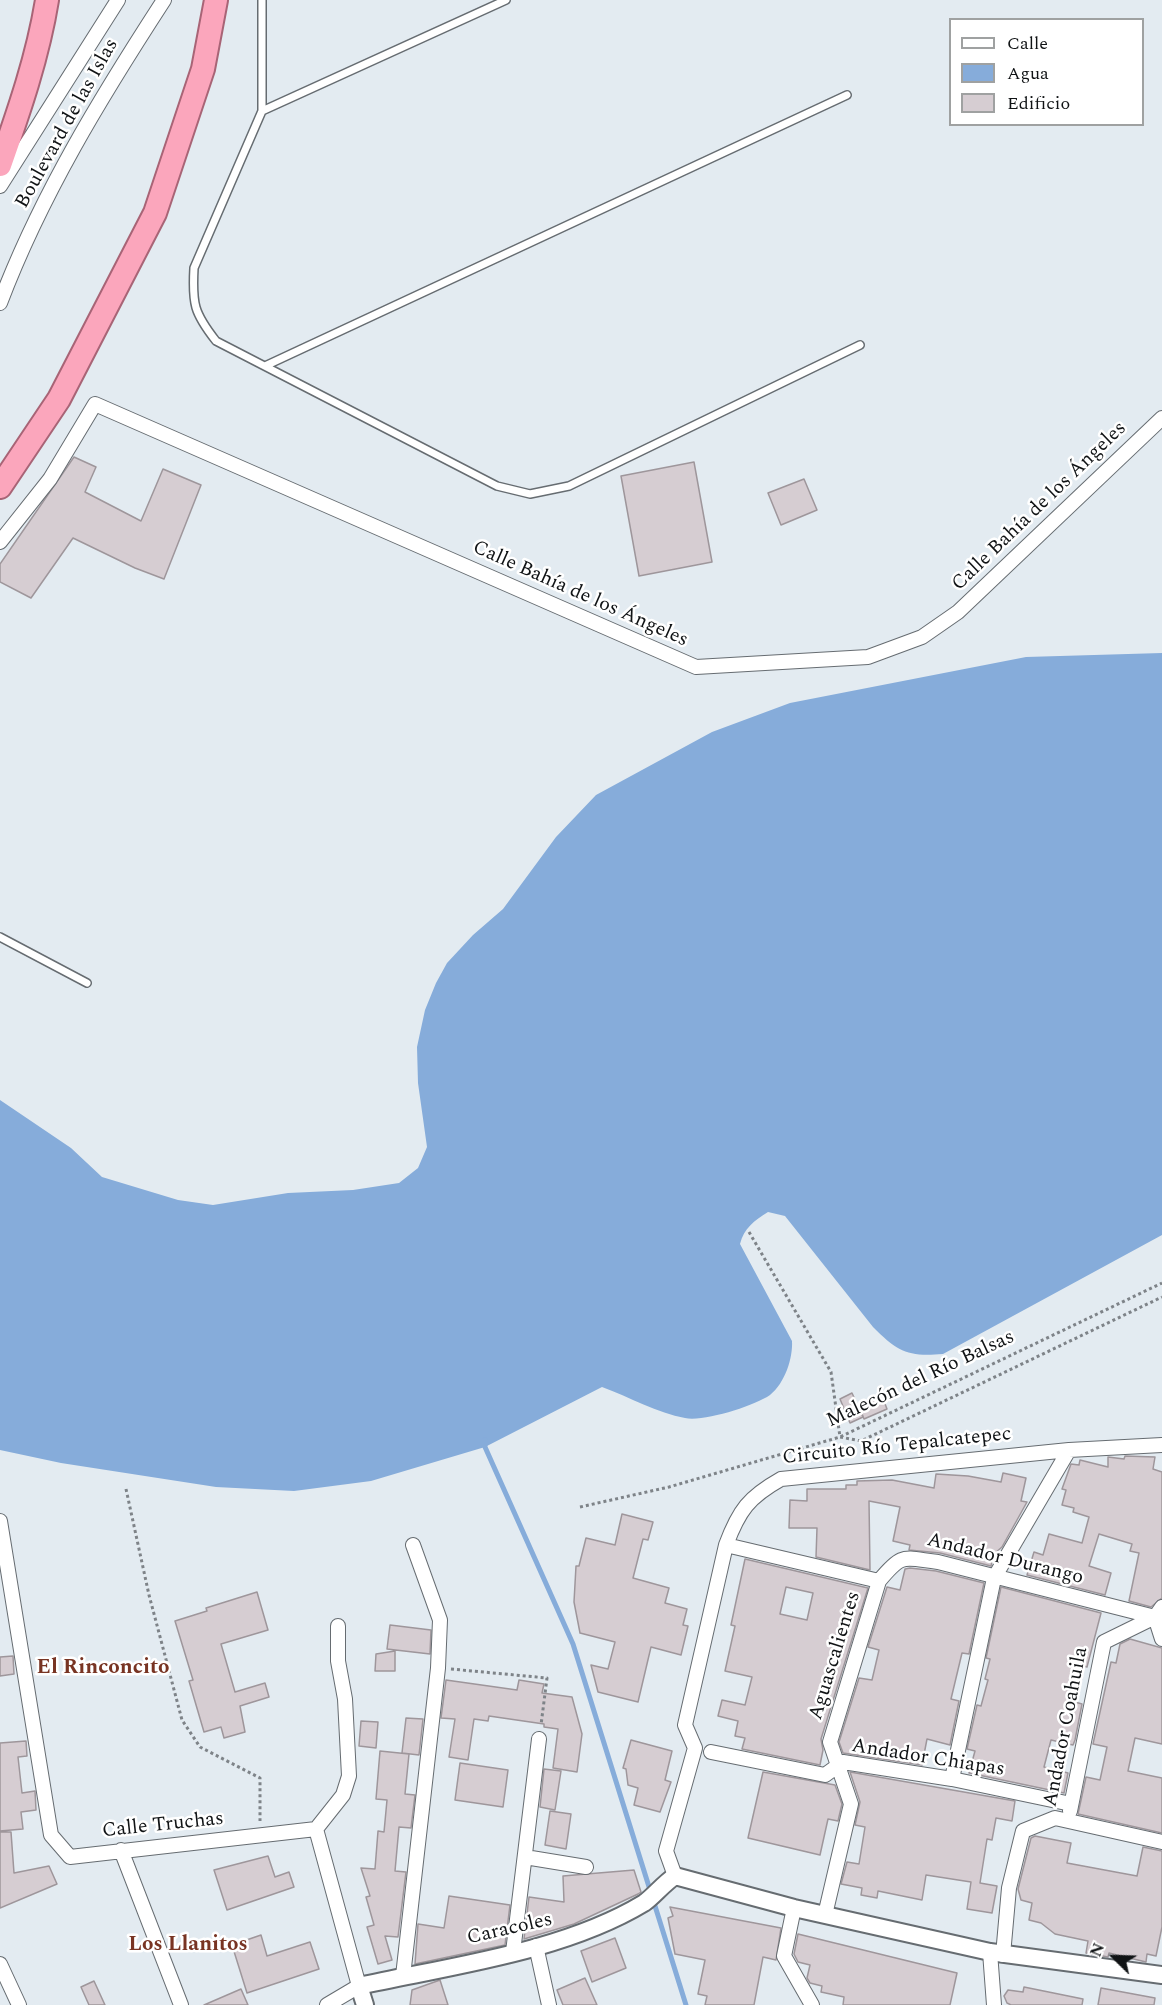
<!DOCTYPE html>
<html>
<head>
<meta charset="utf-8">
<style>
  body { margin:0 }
  #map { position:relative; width:1162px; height:2005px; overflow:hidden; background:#e3ebf1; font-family:Spectral,serif }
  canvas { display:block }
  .legend { position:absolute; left:949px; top:18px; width:195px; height:108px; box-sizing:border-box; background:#fff; border:2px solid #9fa1a1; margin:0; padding:8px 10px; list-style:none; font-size:18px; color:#101315 }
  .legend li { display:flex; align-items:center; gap:12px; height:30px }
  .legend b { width:30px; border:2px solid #9fa1a1 }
  .north { position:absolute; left:1084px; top:1927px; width:60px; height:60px; -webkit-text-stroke:4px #fff; paint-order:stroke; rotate:293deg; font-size:16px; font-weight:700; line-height:24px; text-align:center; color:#101315 }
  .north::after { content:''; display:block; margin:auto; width:21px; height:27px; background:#101315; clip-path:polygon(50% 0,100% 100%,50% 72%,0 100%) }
</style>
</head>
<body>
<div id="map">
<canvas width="1162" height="2005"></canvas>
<ul class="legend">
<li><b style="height:8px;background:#fff"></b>Calle</li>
<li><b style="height:16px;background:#86acda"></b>Agua</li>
<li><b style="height:16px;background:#d6cdd2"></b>Edificio</li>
</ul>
<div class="north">N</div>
</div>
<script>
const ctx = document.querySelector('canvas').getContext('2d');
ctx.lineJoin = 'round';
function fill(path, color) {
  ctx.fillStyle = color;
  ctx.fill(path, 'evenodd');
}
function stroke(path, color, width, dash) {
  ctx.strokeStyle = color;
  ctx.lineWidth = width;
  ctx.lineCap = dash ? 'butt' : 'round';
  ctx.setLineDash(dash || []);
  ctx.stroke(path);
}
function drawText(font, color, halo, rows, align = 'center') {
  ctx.font = font + ' Spectral,serif';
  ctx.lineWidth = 5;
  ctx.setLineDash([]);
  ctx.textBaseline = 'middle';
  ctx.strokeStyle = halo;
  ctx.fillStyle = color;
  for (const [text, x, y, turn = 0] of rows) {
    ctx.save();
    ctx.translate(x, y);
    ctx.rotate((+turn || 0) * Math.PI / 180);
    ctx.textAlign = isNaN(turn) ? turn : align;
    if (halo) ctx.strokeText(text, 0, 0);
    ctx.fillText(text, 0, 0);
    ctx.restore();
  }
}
const water = new Path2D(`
  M1162,653V1235L943,1354C908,1357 898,1352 873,1327L785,1216L768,1212C754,1221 744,1228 740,1244L792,1341C793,1358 785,1383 770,1395C754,1406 704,1422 685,1418C658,1413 629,1397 602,1387L485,1447L371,1481L294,1491L216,1487L61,1463L0,1450V1100L71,1148L102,1177L178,1200L213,1205L288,1193L353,1190L399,1183L418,1168L427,1147L418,1083L417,1047L425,1010L436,983L447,963L473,935L503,909L556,837L596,795L712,732L790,703L1026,657Z`);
const stream = new Path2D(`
  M485,1440V1447L573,1644L686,2005`);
const building = new Path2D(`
  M74,457L96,467L85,492L141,521L163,469L201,485L164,579L135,568L73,538L31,598L0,582V564Z
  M694,462L712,562L639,576L621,476Z
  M804,479L817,510L781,525L768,493Z
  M852,1393L863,1417L850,1423L840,1399Z
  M882,1396L887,1409L864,1419L859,1406Z
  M1125,1456L1155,1457L1153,1469L1162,1472V1598L1151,1607L1129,1601L1139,1553L1130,1551L1132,1544L1099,1534L1089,1566L1111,1573L1105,1595L1027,1575L1034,1552L1043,1555L1049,1534L1082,1543L1089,1517L1073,1512L1074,1508L1062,1505L1066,1490L1062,1489L1071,1464L1079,1465L1080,1460L1108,1467V1457L1124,1459Z
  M1003,1473L1026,1478L1021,1501L1027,1502L1002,1547L994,1554L991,1566L940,1553L909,1550L910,1545L893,1541L900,1507L869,1501L870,1570L816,1557L817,1528H789L790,1500L807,1501V1489H846V1485H857V1481L892,1480L934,1488L936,1474L968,1476L1001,1482Z
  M622,1514L653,1522L648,1540L643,1539L633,1578L669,1588L665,1603L687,1609L683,1625L688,1626L681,1655L651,1647L638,1702L598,1692L591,1665L608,1669L615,1642L580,1633L574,1602L576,1566H579L586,1538L615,1545Z
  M745,1559L868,1588L821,1739L823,1750L820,1765L742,1749L745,1738L735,1736L738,1721L718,1716L722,1700L745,1705L752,1677L725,1671L735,1626L731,1625ZM786,1587L813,1593L807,1620L780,1614Z
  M910,1568L936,1571L984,1583L969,1654L962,1653L951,1699L959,1701L950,1745L927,1739L922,1765L843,1753L839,1742L859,1678L872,1680L879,1650L868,1647L887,1587L900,1590L905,1569Z
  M1001,1587L1101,1613L1087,1667L1077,1664L1068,1700L1082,1704L1075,1740L1073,1745L1051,1740L1044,1767L1068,1773L1064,1793L969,1773L975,1751L967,1749L977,1705L981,1706L988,1680L985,1679L990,1659L986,1658Z
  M257,1592L268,1630L221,1644L235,1692L265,1683L269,1697L240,1706L245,1732L224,1738L221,1727L204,1732L189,1681L193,1680L175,1621L207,1611L206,1608Z
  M390,1625L431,1630L430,1654L387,1649Z
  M1130,1639L1162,1648V1744L1135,1738L1128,1771L1162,1778V1833L1078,1814L1086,1777L1100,1780L1107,1747L1093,1744L1111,1662L1116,1663L1120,1644Z
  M395,1651V1671H375L376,1654Z
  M13,1656L14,1674L0,1676V1657Z
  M446,1680L517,1690L519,1680L544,1684L542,1693L572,1697L582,1734L577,1772L553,1768L558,1729L544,1727V1724L489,1716L488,1721L474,1719L468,1760L449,1757L455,1719L441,1718Z
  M406,1718L423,1719L419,1755L402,1753Z
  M361,1721L378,1722L376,1748L359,1746Z
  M631,1740L672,1751L665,1780L671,1782L660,1812L634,1805L638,1788L628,1785L626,1769L623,1768Z
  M26,1741L27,1756L18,1757L22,1793L35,1791L36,1810L21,1812L23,1829L0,1831V1743Z
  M380,1751L409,1754L405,1794L415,1795L411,1828L399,1827L395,1871L406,1872L398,1937L385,1936L392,1960L378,1964L367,1927L374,1925L366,1897L370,1896L361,1868L375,1869L378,1831L384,1832L387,1800L376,1799Z
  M460,1763L508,1770L503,1807L455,1800Z
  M544,1769L561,1771L555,1810L540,1807Z
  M763,1772L835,1785L842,1804L838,1821L828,1819L820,1855L748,1838Z
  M850,1772L1015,1801L1012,1821L996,1818L992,1840L987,1839L980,1883L997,1886L992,1913L967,1909L971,1882L926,1875L922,1900L878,1891L877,1898L861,1895L862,1888L841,1884L847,1862L859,1864L865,1827L855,1825L860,1802Z
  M550,1811L571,1814L566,1849L545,1845Z
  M0,1832H11L14,1873L49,1866L57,1884L0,1908Z
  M1035,1836L1071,1843L1067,1863L1137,1876L1143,1847L1162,1851V1927L1156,1956L1147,1954L1146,1962L1109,1953L1108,1957L1086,1953L1088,1941L1055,1934L1041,1923L1029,1920L1032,1903L1021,1900L1018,1889L1031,1838Z
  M268,1856L275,1877L289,1872L294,1887L227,1910L214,1870Z
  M634,1870L641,1892L638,1894L574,1924L524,1939L529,1897L564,1902L563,1876Z
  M449,1896L510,1905L505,1945L415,1964L418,1924L444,1928Z
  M670,1907L781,1928L776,1960L763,1957L754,2005H705L707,1996L698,1994L705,1960L675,1954L668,1918L673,1916Z
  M798,1934L957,1973L950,2005H843L844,1997L821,1992L822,1986L810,1983L807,1978L810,1965L798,1962L794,1954Z
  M261,1935L267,1956L310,1942L319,1969L247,1993L232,1945Z
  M615,1938L626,1968L592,1982L581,1951Z
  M585,1978L597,2005H563L557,1990Z
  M440,1980L448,2005H410L412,1990Z
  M94,1981L105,2005H89L81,1987Z
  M1024,1987L1083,1999L1082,2005H1011L1007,2003L1004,1996L1008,1990L1023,1992Z
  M1101,1988L1155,1998L1154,2005H1098Z
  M241,1989L248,2005H204Z`);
const path = new Path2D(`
  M749,1232L831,1372L840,1437L861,1441L1162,1297
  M126,1489L149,1595L182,1720L200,1747L260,1778V1821
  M580,1507L669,1487L840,1437L1162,1283
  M451,1669L547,1678L541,1725`);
const service = new Path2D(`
  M262,0V111L506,0
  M262,111L194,268C192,304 194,313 216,341L497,486L530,494L569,486L860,345
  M265,366L847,95
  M0,937L87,983`);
const minor = new Path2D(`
  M0,186L118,0
  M0,303C41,195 101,97 164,0
  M0,542L50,479L95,404L696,667L868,657L922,637L958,612L1162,418
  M0,1521L51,1835L70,1857L316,1829L359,1986L327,2005
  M726,1545L879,1581C903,1552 903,1558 938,1562L1155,1617L1162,1639
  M711,1752L825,1775L843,1762L952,1779L1071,1804
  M952,1779L994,1578L1069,1450
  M1070,1811L1104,1642L1155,1617L1162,1607
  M316,1829L343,1795L349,1776L345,1699L338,1661V1626
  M121,1850L181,2005
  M525,1857L586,1867
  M675,1876L666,1851L695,1748L685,1725L726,1545C739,1510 749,1497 781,1479L1069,1450L1162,1445
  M794,1908L784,1956L812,2005
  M825,1915L851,1804L830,1742L879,1581
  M536,1946L549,2005
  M513,1952L539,1739
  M990,1952L994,2005
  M1003,1955L1009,1888L1023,1831L1055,1818L1162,1842
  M0,1964L19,2005
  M403,1976L438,1668L440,1620L413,1545`);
const tertiary = new Path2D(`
  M365,2005L359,1986C450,1966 563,1952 644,1903C653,1897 663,1884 675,1876L794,1908L990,1952L1162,1975`);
const trunk = new Path2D(`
  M0,165C19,111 38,56 47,0
  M0,487L59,399L155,213L203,69L216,0`);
const streetNames = [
  ["Boulevard de las Islas",68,124,-61],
  ["Calle Bahía de los Ángeles",1040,507,-44],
  ["Calle Bahía de los Ángeles",580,595,24],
  ["Malecón del Río Balsas",921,1380,-25],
  ["Circuito Río Tepalcatepec",897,1447,-6],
  ["Andador Durango",1005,1560,14],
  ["Aguascalientes",836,1656,-73],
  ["Andador Coahuila",1067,1727,-79],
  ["Andador Chiapas",928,1759,9],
  ["Calle Truchas",163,1826,-6],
  ["Caracoles",510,1930,-13]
];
const neighbourhoodNames = [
  ["El Rinconcito",103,1669],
  ["Los Llanitos",188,1946]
];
fill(water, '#86acda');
stroke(stream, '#86acda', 5);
fill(building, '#d6cdd2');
stroke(building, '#9e969b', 1.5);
stroke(service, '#666c71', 10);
stroke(minor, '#666c71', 16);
stroke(tertiary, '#666c71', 20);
stroke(trunk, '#a86476', 26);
stroke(path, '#7e8388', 3, [3, 3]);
stroke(service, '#fff', 7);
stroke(minor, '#fff', 14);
stroke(tertiary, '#fff', 16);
stroke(trunk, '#fba6bc', 22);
drawText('20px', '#101315', '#fff', streetNames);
drawText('bold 21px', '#783423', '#fff', neighbourhoodNames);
</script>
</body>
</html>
